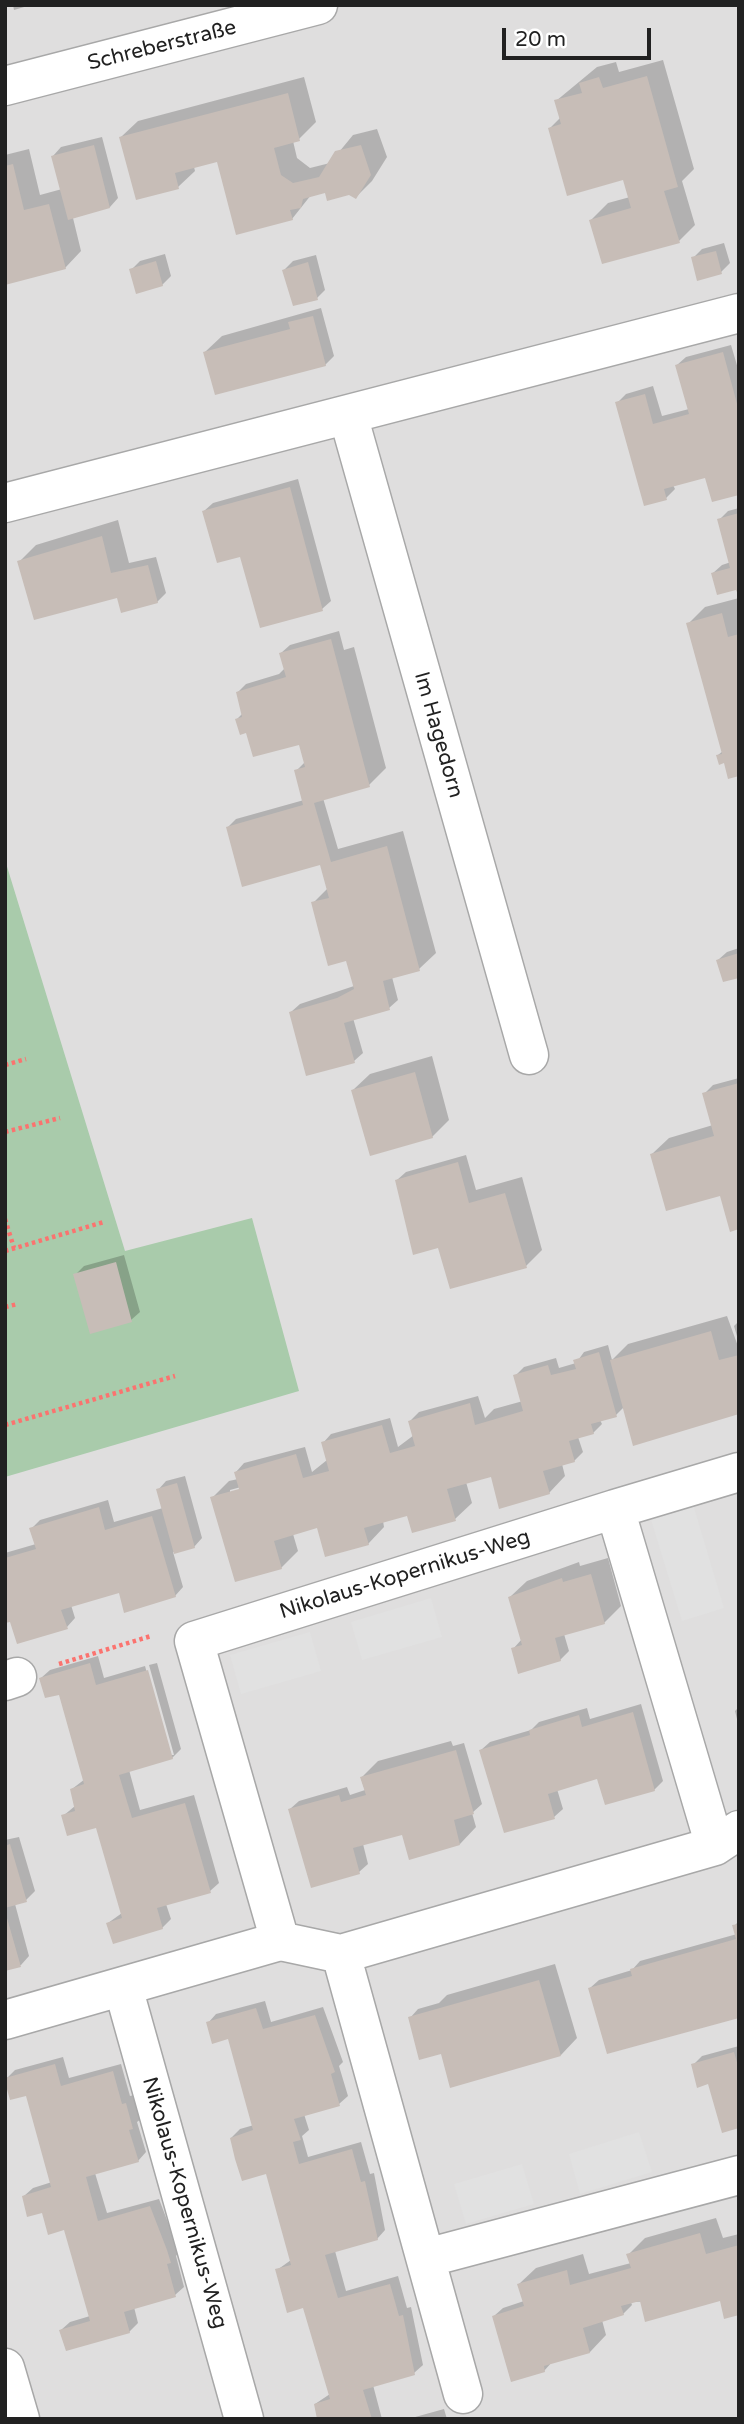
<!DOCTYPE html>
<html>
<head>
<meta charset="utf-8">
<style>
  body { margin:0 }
  #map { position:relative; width:744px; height:2424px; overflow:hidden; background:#f2eee8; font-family:"Varela Round",sans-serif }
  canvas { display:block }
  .frame { position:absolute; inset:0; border:7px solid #212121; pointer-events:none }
  .scale { position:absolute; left:502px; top:28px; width:149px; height:32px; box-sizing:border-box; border:4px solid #212121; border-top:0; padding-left:9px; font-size:21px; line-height:24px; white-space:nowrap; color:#212121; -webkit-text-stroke:5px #fff; paint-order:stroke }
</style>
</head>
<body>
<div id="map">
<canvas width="744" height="2424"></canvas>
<div class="frame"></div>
<div class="scale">20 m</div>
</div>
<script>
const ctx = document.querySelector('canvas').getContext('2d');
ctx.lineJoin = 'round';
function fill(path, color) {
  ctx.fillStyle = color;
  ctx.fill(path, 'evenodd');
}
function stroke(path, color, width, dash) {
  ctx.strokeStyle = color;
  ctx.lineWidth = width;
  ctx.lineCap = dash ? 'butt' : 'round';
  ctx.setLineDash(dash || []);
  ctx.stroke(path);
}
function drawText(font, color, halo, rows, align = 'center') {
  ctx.font = font + ' "Varela Round",sans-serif';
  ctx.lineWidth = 7;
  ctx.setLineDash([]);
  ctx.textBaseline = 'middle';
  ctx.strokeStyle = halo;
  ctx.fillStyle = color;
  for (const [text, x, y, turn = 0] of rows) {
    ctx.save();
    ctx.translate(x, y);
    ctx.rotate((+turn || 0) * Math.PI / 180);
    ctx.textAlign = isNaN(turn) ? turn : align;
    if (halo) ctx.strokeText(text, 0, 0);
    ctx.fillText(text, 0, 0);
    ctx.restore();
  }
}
const residential = new Path2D(`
  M5,5H739V2419H5Z`);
const cemetery = new Path2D(`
  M5,860L125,1251L252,1218L299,1391L5,1477Z`);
const parking = new Path2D(`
  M692,1501L724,1608L682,1621L649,1513Z
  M431,1598L442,1637L362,1660L351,1622Z
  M310,1632L321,1671L241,1694L230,1655Z
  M639,2132L652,2172L580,2194L569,2154Z
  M522,2164L534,2204L466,2224L454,2184Z`);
const shadow = new Path2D(`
  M13,5H31L14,10Z
  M663,60L694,169L682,181L695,225L679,241L591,220L608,203L630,197L624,178L550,128L561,117L556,101L597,67L616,62L619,72Z
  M304,77L316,122L299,139L293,141L297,158L310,168L330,163L353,135L377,129L387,157L372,181L356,197L350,193L326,191L311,195L292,219L219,160L194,167L195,171L178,187L121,137L138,121Z
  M102,137L118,198L110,207L73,218L81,251L65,268L5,283V155L29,149L40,195L62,189L53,156L61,147Z
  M724,243L730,263L721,272L693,258L702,249Z
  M165,254L171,276L162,285L131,270L140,261Z
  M316,255L325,290L317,298L284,270L293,261Z
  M321,308L334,356L325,365L205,352L222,336Z
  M731,345L739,372V493L707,475L673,485L675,489L666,498L617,403L626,394L653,386L662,416L689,409L677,365L686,357Z
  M298,479L331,601L322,609L204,511L213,503Z
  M739,508V593L737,588L713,573L722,565L731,562L719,520L728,511Z
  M118,520L129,563L156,557L166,593L157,602L19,562L36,545Z
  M739,598V774L718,755L723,751L688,624L705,607Z
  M339,631L344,650L354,647L386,768L369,785L323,798L338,849L403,831L436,953L419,969L392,977L398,1000L389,1008L353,1018L363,1053L354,1061L291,1012L300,1004L354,986L347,959L313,903L328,888L321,863L228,827L236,819L304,800L296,771L305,762L300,743L248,731L237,719L243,713L238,692L246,684L279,674L285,668L281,653L290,645Z
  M739,948V977L718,960L727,952Z
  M432,1056L449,1120L432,1137L353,1090L370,1074Z
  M739,1078V1227L721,1194L652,1154L669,1138L713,1125L704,1094L713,1085Z
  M466,1155L476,1190L522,1177L542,1250L526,1266L397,1180L406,1172Z
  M124,1255L140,1312L131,1320L75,1275L84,1266Z
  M727,1316L739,1349V1413L635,1444L624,1407L616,1415L600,1420L602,1424L593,1433L578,1437L583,1452L574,1461L562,1464L565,1476L549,1493L492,1475L466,1482L472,1503L455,1519L408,1513L383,1521L384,1527L368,1544L318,1526L293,1534L298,1551L281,1568L212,1498L229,1481L238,1479L236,1472L244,1463L305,1447L312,1472L327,1460L323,1443L331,1434L390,1418L398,1447L414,1435L410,1421L419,1412L478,1396L485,1418L494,1409L523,1401L515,1376L524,1367L556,1358L559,1368L576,1363L584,1352L608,1345L612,1360L628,1344ZM241,1487V1490L230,1494V1490Z
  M739,1321V1343L734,1326Z
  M185,1476L202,1538L194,1547L173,1552L183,1587L175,1596L120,1591L71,1605L75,1618L67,1627L5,1621V1553L36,1544L31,1529L40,1520L108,1500L114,1522L163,1508L158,1490L166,1481Z
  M608,1558L621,1606L604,1623L564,1634L569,1651L560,1660L513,1649L522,1639L510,1597L527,1581L579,1562L580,1566Z
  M98,1656L104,1678L145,1666L170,1755H174L149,1665L157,1663L181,1749L172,1758L129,1770L140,1810L194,1795L219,1883L210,1891L166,1904L171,1919L162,1928L108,1923L122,1913L97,1826L63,1816L75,1806L72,1789L85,1779L61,1693L41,1678L50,1670Z
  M641,1704L663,1781L654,1790L598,1777L557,1789L563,1809L554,1817L481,1750L490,1742L531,1730L539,1722L587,1708L590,1719Z
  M739,1707V1727L735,1711Z
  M451,1741L453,1746L464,1743L482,1804L472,1813L476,1827L460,1844L403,1832L363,1844L368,1864L359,1872L290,1809L299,1801L347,1787L350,1795L365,1790L361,1778L378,1761Z
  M19,1837L35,1891L26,1900L15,1904L29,1956L21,1965L5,1969V1840Z
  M739,1921V2016L590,1988L599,1980L632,1970L640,1961L737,1934L734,1926Z
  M555,1964L577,2038L561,2055L442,2051L410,2018L418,2009L439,2003L447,1995Z
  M265,2001L271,2022L323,2007L343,2062L339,2066L348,2096L339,2104L304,2114L309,2130L302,2136L308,2157L361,2142L370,2174L374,2173L385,2230L377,2239L335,2251L346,2291L398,2276L407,2308L411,2307L423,2365L414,2373L373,2385L382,2419H319L315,2404L330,2394L304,2306L277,2270L291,2260L267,2172L231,2138L240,2129L254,2125L229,2037L208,2023L216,2014Z
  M739,2046V2126L709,2082L693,2065L702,2056Z
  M63,2057L69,2078L121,2064L130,2096L134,2095L141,2119L137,2122L146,2152L138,2161L95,2173L107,2213L159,2199L175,2241L178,2253L176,2256L184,2287L175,2295L134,2307L138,2323L129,2332L61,2330L70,2322L90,2316L65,2228L24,2196L33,2188L52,2182L27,2094L6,2079L15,2070Z
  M716,2218L723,2238L739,2234V2313L721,2299L631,2302L632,2305L623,2314L602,2320L606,2335L590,2352L552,2362L544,2371L494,2316L503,2308L524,2301L519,2284L536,2268L583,2254L589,2274L631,2263L628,2255L645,2238Z
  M444,2409L447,2419H408Z`);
const building = new Path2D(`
  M647,76L678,187L664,191L680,243L602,264L589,220L631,208L623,180L567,196L548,128L561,124L554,100L582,93L579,83L599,77L603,88Z
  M288,93L300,141L274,148L281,175L293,183L319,177L335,151L361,145L371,175L356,199L349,195L327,201L325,193L303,199L301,208L290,210L293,220L236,235L217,162L175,173L179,189L136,200L119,137Z
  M94,145L110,208L68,220L51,156Z
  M13,164L24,210L49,204L66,269L5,285V166Z
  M716,251L722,274L697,281L691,257Z
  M156,261L163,286L136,294L129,269Z
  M308,262L318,300L293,306L282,270Z
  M313,316L326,366L215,395L203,352L290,329L288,322Z
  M723,352L739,411V495L712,502L705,478L664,489L667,500L644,506L615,402L645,394L653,424L689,414L675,365Z
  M290,487L323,611L260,628L240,557L217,563L202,511Z
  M739,513V596L736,590L717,595L711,573L730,568L717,519Z
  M102,536L111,573L148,565L158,603L121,613L117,598L34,620L17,561Z
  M722,613L728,637L739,634V776L728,779L724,763L719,765L716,755L722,754L686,623Z
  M331,639L370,787L314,803L331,862L387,846L420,971L383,981L390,1010L344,1023L355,1063L306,1076L289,1012L337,998L354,989L346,961L328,966L319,933L311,902L329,898L320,865L242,887L226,827L303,805L294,770L305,767L299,745L253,757L246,733L240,735L235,719L242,717L236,692L286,677L279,653Z
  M739,953V978L723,982L716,960Z
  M415,1072L433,1138L370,1156L351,1090Z
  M739,1083V1229L730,1232L720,1196L666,1211L650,1154L714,1136L702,1093Z
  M458,1162L469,1203L505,1193L527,1268L450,1289L438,1248L413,1255L395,1180Z
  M116,1262L132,1322L90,1334L73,1274Z
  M711,1331L719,1360L739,1355V1414L633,1446L610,1360Z
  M599,1352L617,1417L591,1424L594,1434L569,1441L575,1462L543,1471L550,1494L499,1509L491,1477L447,1489L456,1521L412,1533L407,1516L364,1528L369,1545L325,1557L317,1528L274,1541L282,1569L235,1582L210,1497L239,1489L234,1472L296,1454L303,1478L329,1471L321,1442L382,1425L390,1453L415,1446L408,1421L470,1403L475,1425L523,1411L513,1375L548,1365L551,1375L576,1369L573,1360Z
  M177,1483L195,1548L174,1554L156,1489Z
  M99,1507L105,1530L152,1516L176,1597L124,1613L119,1593L61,1610L68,1629L17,1644L10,1622L5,1623V1558L36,1549L29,1528Z
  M591,1574L605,1624L555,1638L561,1661L518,1674L511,1648L522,1645L508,1597L562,1578L563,1582Z
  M90,1663L96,1685L148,1670L173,1759L119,1775L132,1818L185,1803L211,1893L157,1908L163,1929L113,1944L106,1923L122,1918L96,1828L67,1836L61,1815L75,1811L70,1789L84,1784L59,1695L45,1698L39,1678Z
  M633,1712L655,1791L605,1805L597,1779L548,1794L555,1819L504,1833L479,1750L530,1735L529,1730L579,1715L582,1727Z
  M456,1750L474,1814L454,1820L460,1845L409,1860L402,1835L353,1848L360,1874L311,1888L288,1809L339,1795L341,1802L366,1795L360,1777Z
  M10,1844L27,1902L5,1908V1846Z
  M5,1911L21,1967L5,1971Z
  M739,1924V2018L607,2054L588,1988L632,1976L630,1969L736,1939L732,1925Z
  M539,1980L561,2056L450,2088L441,2054L419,2060L408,2017Z
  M256,2008L263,2029L315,2015L335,2072L331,2074L340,2106L294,2119L301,2140L293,2142L299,2164L352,2149L361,2182L365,2181L378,2240L325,2255L338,2298L390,2284L399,2316L403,2315L415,2375L363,2390L372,2419H317L314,2404L330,2399L303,2308L287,2313L275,2269L291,2265L266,2174L242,2181L235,2159L230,2138L253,2130L228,2039L212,2044L206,2022Z
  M734,2052L739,2069V2128L722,2133L708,2084L697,2088L691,2064Z
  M55,2064L61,2086L113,2071L122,2104L126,2103L133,2129L129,2130L139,2162L86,2177L98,2221L150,2206L167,2250L171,2263L167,2264L176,2297L124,2312L130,2333L66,2351L59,2330L90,2321L64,2230L48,2235L42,2213L27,2217L22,2196L51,2187L26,2096L10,2100L5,2082V2078Z
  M700,2233L706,2254L739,2245V2315L724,2319L720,2301L645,2322L640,2301L621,2306L624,2315L583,2328L590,2353L544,2366L545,2372L511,2382L492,2316L524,2306L517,2284L567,2270L570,2285L631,2268L626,2254Z`);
const path = new Path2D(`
  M5,1065L26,1059
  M5,1132L60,1118
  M5,1219L14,1248
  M5,1251L104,1222
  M5,1307L18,1304
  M5,1425L175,1376
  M59,1664L151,1636`);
const minor = new Path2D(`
  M5,86L318,5
  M348,415L529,1055
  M5,503L739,313
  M615,1509L739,1472
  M5,1681L17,1677
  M280,1941L194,1641L615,1509L715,1846
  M341,1954L463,2394
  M123,1987L244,2419
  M5,2020L280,1941L341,1954L715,1846L739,1830
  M426,2258L739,2175
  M5,2368L20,2419`);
const streetNames = [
  ["Schreberstraße",162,46,-14],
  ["Im Hagedorn",438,735,74],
  ["Nikolaus-Kopernikus-Weg",405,1575,-17],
  ["Nikolaus-Kopernikus-Weg",184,2203,74]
];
fill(residential, '#dfdede');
fill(cemetery, '#a9cbab');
fill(parking, '#e1e1e1');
fill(shadow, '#0003');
fill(building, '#c7bdb7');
stroke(minor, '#a8a8a8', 41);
stroke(path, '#fb736f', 4.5, [3.5, 3.5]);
stroke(minor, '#fff', 38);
drawText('21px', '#212121', '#fff', streetNames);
</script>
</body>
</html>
